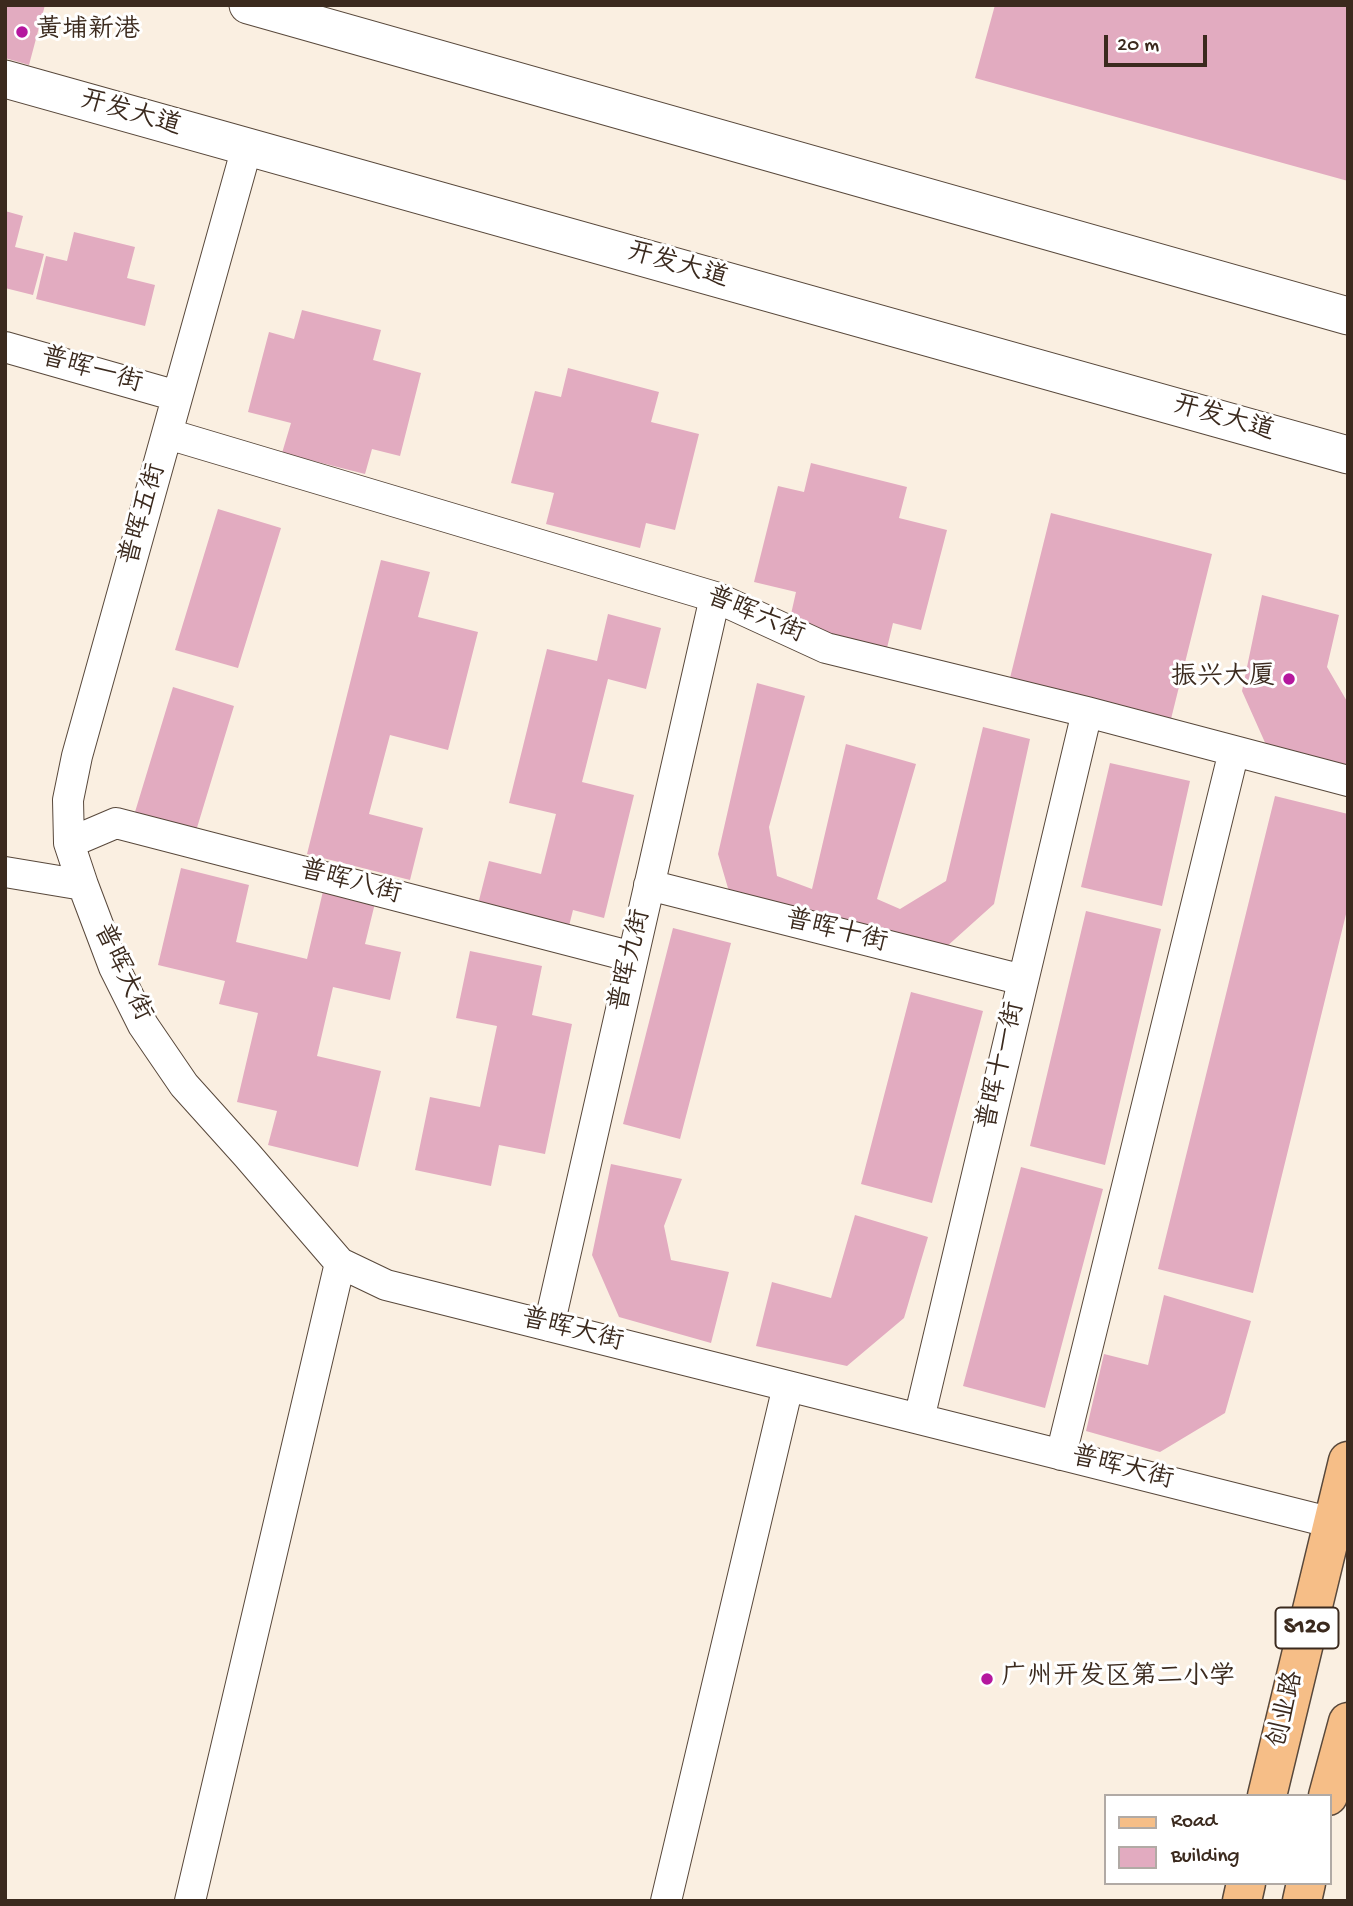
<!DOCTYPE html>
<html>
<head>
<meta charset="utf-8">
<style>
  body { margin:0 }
  #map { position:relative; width:1353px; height:1906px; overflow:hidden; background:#faefe1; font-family:"Gochi Hand",sans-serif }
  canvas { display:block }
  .frame { position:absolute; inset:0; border:7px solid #3b2a1e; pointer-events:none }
  .legend { position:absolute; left:1104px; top:1794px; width:228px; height:91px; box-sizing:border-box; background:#fff; border:2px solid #b1aaa5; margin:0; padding:9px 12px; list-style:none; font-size:21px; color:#3b2a1e }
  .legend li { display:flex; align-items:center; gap:14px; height:35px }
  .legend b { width:35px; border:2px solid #b1aaa5 }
  .scale { position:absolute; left:1104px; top:35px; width:103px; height:32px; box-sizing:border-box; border:4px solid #3b2a1e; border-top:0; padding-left:9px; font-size:21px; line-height:24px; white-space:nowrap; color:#3b2a1e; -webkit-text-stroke:5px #fff; paint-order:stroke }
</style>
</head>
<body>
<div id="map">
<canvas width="1353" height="1906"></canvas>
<div class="frame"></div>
<ul class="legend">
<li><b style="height:9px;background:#f6be87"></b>Road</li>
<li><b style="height:19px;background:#e2abc0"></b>Building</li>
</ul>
<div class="scale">20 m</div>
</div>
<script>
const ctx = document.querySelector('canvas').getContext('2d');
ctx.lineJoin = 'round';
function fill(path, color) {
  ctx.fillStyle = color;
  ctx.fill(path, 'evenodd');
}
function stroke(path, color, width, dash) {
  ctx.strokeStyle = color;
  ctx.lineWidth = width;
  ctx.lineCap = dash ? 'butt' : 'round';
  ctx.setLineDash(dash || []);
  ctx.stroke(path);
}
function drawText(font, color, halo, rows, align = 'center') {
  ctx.font = font + ' "Gochi Hand","LXGW WenKai TC",sans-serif';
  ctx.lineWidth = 6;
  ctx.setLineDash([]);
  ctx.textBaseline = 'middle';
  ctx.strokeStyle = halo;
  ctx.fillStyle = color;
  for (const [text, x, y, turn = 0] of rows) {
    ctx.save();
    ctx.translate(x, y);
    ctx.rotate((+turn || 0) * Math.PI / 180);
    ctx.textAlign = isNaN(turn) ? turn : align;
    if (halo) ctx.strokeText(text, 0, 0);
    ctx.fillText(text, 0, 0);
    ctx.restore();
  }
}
const building = new Path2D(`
  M5,5H45L29,65L5,58Z
  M995,5H1348V181L975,78Z
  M5,211L23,216L15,247L44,254L33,295L5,288Z
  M74,232L135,247L127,278L155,285L145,326L36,299L46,256L67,261Z
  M302,310L381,330L373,360L421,373L400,456L372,449L365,474L282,453L291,423L248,412L269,332L294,339Z
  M568,368L659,392L651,422L699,434L675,530L646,523L640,548L546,524L554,493L511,483L535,391L561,397Z
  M811,463L907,487L899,518L947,530L921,630L893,623L887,648L789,623L796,592L754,582L778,486L804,492Z
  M218,509L281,528L238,668L175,650Z
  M1051,513L1212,554L1170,723L1009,682Z
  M381,560L430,572L418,617L478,632L448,750L390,735L369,814L423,828L410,880L307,854Z
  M1262,595L1339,615L1327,667L1348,703V771L1267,747L1242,691Z
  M608,614L661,628L646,689L608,679L582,782L634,795L604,918L573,910L567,934L476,912L489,861L541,874L556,814L509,803L547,649L597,661Z
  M757,683L805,696L769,827L777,876L812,889L846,744L916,764L877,899L900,909L946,881L983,727L1030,739L994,904L945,948L730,895L718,854Z
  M173,687L234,706L196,831L135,812Z
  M1110,763L1190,781L1162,906L1081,887Z
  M1275,796L1348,814V906L1253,1293L1158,1269Z
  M181,868L249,885L236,942L307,959L324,887L376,899L365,944L401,952L390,1000L333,987L317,1056L381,1071L358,1167L268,1145L277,1111L237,1102L258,1013L219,1004L225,981L158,965Z
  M1086,911L1161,929L1105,1165L1030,1146Z
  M673,928L731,943L680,1139L623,1124Z
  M470,951L542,966L532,1015L572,1024L545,1154L499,1145L491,1186L415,1170L430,1097L480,1107L497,1026L456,1018Z
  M911,992L983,1011L932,1203L861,1184Z
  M611,1164L682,1179L664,1226L671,1260L729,1272L711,1343L619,1317L592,1255Z
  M1021,1167L1103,1189L1045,1408L963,1386Z
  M855,1215L928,1237L904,1318L847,1366L756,1346L772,1282L831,1298Z
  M1164,1295L1251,1321L1225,1413L1160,1452L1086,1431L1104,1354L1148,1365Z`);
const minor = new Path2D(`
  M5,347L177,396
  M168,434L715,597L826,648L1087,712L1348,781
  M69,843L116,823L633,957
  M5,872L83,885L114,967L143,1025L184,1085L247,1155L340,1263L386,1285L1333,1523
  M83,885L69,843L68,800L77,756L247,147
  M649,885L1023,980
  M549,1326L715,597
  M919,1419L1087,712
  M1061,1455L1234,751
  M190,1901L340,1263
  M666,1901L788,1386`);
const tertiary = new Path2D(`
  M248,5L1348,316
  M5,79L1348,455`);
const primary = new Path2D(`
  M1267,1796L1348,1461
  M1328,1796L1348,1722
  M1242,1901L1246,1883
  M1302,1901L1306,1883`);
const markers = [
  [22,32,7,"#b5179e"],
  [1289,679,7,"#b5179e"],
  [987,1679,7,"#b5179e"]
];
const shields = [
  [1307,1628,63]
];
const shieldNames = [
  ["S120",1307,1628]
];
const poiNames = [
  ["黄埔新港",36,32],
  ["振兴大厦",1275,679,"right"],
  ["广州开发区第二小学",1001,1679]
];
const streetNames = [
  ["开发大道",130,115,16],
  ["开发大道",677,267,16],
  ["普晖一街",91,372,16],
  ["开发大道",1223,420,16],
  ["普晖五街",145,515,-74],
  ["普晖六街",755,617,23],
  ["普晖八街",350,884,15],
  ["普晖十街",836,933,14],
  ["普晖九街",632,961,-77],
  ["普晖大街",121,973,65],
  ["普晖十一街",1003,1066,-77],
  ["普晖大街",572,1332,14],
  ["普晖大街",1122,1470,14],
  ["创业路",1288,1710,-77]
];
fill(building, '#e2abc0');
stroke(minor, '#58483b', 32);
stroke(tertiary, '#58483b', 39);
stroke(primary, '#58483b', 41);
stroke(minor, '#fff', 30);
stroke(tertiary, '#fff', 37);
stroke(primary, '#f6be87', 38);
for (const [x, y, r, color] of markers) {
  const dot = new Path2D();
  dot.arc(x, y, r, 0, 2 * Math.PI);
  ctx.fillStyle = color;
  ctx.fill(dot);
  stroke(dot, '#fff', 2.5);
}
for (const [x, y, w] of shields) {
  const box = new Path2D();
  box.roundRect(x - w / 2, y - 20.5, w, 41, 5);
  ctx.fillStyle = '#fff';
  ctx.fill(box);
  stroke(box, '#3b2a1e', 2);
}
drawText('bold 24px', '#3b2a1e', null, shieldNames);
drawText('26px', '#3b2a1e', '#fff', poiNames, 'left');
drawText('26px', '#3b2a1e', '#fff', streetNames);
</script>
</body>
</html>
